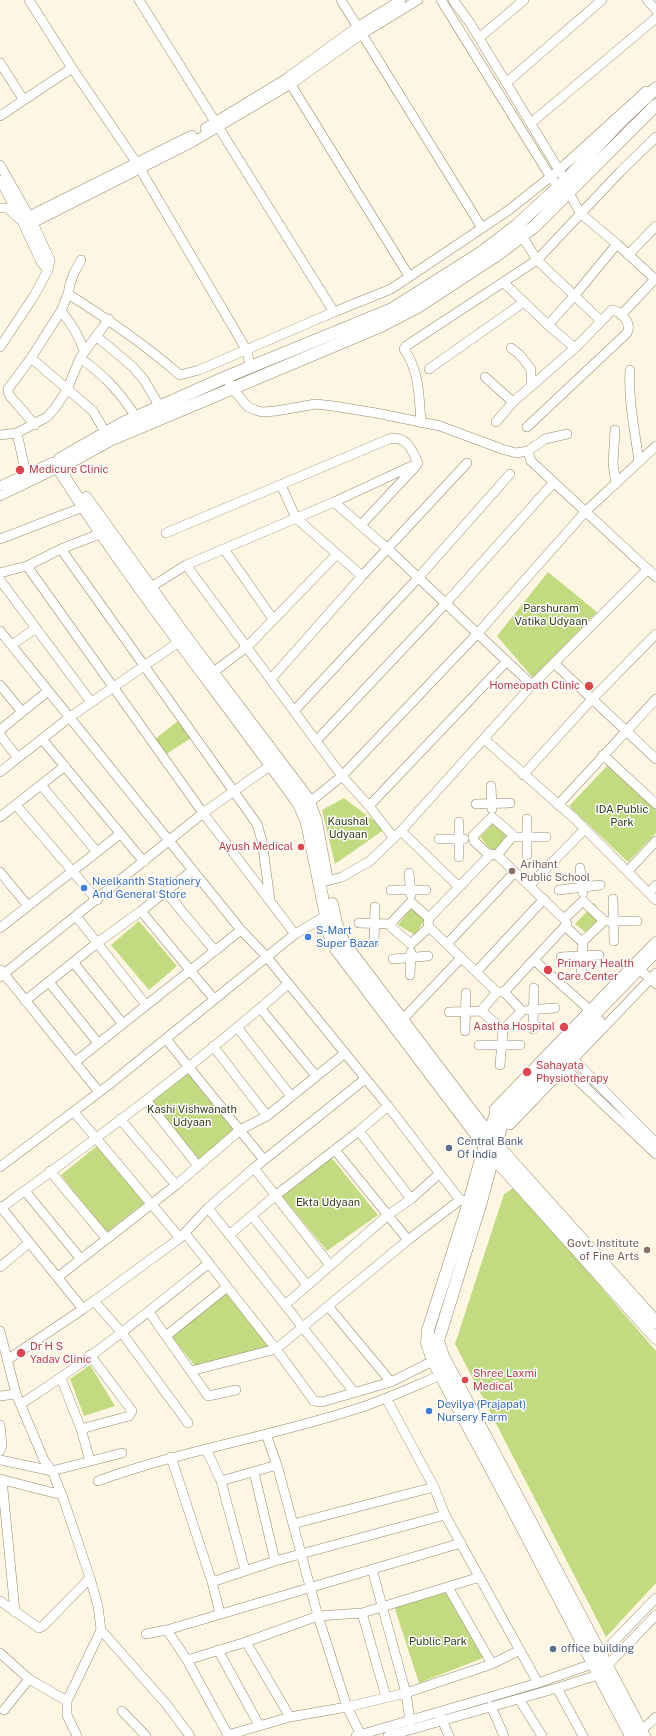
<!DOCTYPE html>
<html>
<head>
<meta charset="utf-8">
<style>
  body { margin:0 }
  canvas { display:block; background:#fef6e2 }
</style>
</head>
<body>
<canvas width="656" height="1736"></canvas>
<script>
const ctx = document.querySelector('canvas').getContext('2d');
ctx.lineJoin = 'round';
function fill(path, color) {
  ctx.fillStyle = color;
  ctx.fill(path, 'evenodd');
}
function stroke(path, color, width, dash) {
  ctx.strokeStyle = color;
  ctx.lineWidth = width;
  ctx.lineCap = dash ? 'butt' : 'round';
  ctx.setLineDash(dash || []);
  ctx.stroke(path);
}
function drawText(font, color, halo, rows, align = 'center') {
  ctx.font = font + ' "Public Sans",sans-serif';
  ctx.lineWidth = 3;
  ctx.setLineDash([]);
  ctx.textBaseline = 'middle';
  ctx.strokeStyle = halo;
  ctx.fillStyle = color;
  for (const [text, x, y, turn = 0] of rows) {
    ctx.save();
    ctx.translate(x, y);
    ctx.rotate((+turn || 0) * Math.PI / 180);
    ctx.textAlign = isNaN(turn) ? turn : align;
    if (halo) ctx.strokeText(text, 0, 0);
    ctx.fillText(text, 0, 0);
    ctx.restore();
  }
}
const green = new Path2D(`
  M548,572L597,612L533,678L497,636Z
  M178,721L191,738L165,755L155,739Z
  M608,765L656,810V833L628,862L569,806Z
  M344,798L385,829L335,864L322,810Z
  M499,817L518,838L504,855L498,850L494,854L480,837Z
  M595,903L603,924L588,934L575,924Z
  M411,908L426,918L415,935L398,925Z
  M139,921L177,966L149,990L111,945Z
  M188,1072L234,1131L197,1161L151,1101Z
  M98,1145L144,1203L106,1233L61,1175Z
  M331,1157L378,1215L327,1251L281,1195Z
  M515,1187L656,1351V1583L606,1637L455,1344L504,1194Z
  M227,1292L273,1347L196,1367L171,1336Z
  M90,1365L115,1406L84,1416L70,1379Z
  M446,1592L483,1658L419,1683L394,1606Z`);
const minor = new Path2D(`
  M29,0L72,68L136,162L246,349L251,368
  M139,0L334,312
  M341,0L482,228
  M441,0L550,176L563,192
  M453,0L470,23L562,175
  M647,0L656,10
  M479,38L524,0
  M0,63L23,99
  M288,80L409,276
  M506,83L602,0
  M0,116L72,68
  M531,123L656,18
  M205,128L287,78L357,27L401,0
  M0,165L33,223L50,260L48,270L34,296L0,347
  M0,180L22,221L41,262L48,270
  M572,198L580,213L617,244L656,280
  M0,208H7L22,221L33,223L193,142L291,84L362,34L418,0
  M22,221L37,212L192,135
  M522,236L537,260L600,320
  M628,255L656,226
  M503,282L548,325L575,348
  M68,294C108,319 145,345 180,375L199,370L334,312L391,289L509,210L559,170L646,91
  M61,311C71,323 79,335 84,351
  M621,315L655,279
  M548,325L575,295L617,244
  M96,336L133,367L144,380L160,407
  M511,348L519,354L531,369V385
  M31,358L93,411L108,437
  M80,358C104,375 120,392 136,417
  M429,369L524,302
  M630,370C628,401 635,431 639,462
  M226,377L233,389L248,407L255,410L262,412L276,411L316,404L333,406L376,413L440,426L502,449L516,453L528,451L531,461L656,577
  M485,377L513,402
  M496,422L513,402L575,348L612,310C622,312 632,323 627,333L527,427
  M421,423C419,397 420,372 404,349L406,346L537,260L620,172L656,137
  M35,425L10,396L8,392V389L31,358L61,311L68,294L70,284L74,273L81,260
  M615,430L613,464L616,484
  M17,433L47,417L55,408L67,390L80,358L109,319
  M0,435L17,433L26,474
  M528,451L545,439L567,434
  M281,485L296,518L362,576
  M0,486L53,462
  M0,496L56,469
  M334,502L388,549L532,685
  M361,525L416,466
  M166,533L389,439C407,435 412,450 418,463
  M0,539L83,507
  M61,549L257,824L262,841L270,900
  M224,549L273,619
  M186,565L342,776L369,806L394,838
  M27,566L203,813L295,934
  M0,573L27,566L61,549L102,533
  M0,580L91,702
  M151,587L186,565L334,502L418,463
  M0,631L241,930L266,956L388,1106L460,1200L469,1202
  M12,645L36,628
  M555,664L656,759
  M212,673L247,647L337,554
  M271,679L362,576L467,463
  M0,685L22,712
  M294,711L418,578L510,474
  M0,730L48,691
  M0,735L18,758
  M42,739L144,862
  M484,739L575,819L656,900
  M316,741L446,603L554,482
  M603,755L656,804
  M0,772L70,717L179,642
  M523,775L593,698L656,634
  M41,785L97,852
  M491,786L492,809
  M310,802L342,776L478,633L586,511L656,446
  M476,804L510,803
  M16,805L97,900
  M558,805L656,699
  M369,806L507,661
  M0,817L65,766
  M527,819V855
  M459,822V857
  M401,831L459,887
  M512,837H546
  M439,839H464
  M491,854L497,855L564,919L567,924L504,992H497L429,927L428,923L429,918Z
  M489,855L474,841L473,836L492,817L512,834V837L497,855
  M580,868L583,893
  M628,871L656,841
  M0,872L28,906
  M409,873L411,895
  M327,881L342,877L370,861L401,831L532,685L648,569
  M529,886L585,829
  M391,890H426
  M559,890L600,885
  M165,891L215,951
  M649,893L656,885
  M613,899L614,941
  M141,911L214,999
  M76,916L146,1005
  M564,919L583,901L603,920V922L583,941L580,940L566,927
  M609,921H637
  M359,923L390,924
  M429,927L411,944L391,927L390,924L411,902L429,918
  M0,928L120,834
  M656,941L494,1109L495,1117L502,1123L510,1125L656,973
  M374,943L375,907
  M447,944L515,872
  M561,957L599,955
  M393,959L428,956
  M534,960L594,1014
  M73,962L123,1024
  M639,969L656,984
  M1,970L99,1092
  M476,972L544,899
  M410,975L411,952
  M581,975L583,941
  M0,977L203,813L271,765
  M49,982L98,1043
  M497,992L481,1011L503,1030L521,1012V1010L504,992
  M25,1001L97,943L141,911L193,870
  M261,1009L316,1076
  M528,1010L555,1008
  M449,1012L481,1011
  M402,1020L461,958
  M237,1027L291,1096
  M533,1029L534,988
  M465,1031L466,993
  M166,1039L264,1160
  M479,1045H520
  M213,1046L267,1116
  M573,1059L656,1143
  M75,1062L241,930
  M500,1065L503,1030
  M565,1068L656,1154
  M146,1100L198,1166
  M74,1112L180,1238
  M120,1119L176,1185
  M359,1131L411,1199
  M335,1150L408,1240
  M0,1167L110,1084L295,934L326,916
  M254,1168L329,1264
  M50,1171L106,1238
  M25,1191L80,1258
  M0,1206L83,1309
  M1,1208C99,1137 197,1064 288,984
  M208,1208L354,1392
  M252,1216L307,1285
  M185,1233L276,1349L314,1401L322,1402L391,1382L433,1361
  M229,1235L275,1196L359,1131L388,1106
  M0,1267L29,1243
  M58,1277L176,1185L240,1130L267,1116L344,1054
  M94,1301L122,1333L188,1423
  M285,1305L388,1215L411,1199L439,1174
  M328,1306L391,1382
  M149,1312L208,1396L236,1390
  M0,1331L16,1394L44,1460L52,1471L122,1453
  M166,1336L227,1287
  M7,1360L83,1309L180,1238L208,1208L254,1168L365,1079
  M191,1371L276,1349L408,1240L460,1200
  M61,1378L81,1429L90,1461
  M0,1396L16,1394
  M386,1398L434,1487L445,1515L538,1683
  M21,1404C87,1362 148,1312 209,1263
  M0,1425L2,1445L0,1451
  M81,1429L129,1416L132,1411L90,1355
  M266,1434L277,1465L318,1616L347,1707L361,1735
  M206,1449L221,1481L245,1570
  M171,1457L212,1582L220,1613
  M0,1460L52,1471L62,1495L90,1578L98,1606L101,1630L67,1701V1715L77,1736
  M254,1472L275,1561
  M0,1479L62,1495
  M2,1479L15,1612
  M98,1481C185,1449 277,1436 365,1406C391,1397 415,1386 441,1375
  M221,1481L277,1465
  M293,1524L434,1487
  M372,1569L406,1693L410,1721
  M212,1582L275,1561L445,1515
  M448,1587L492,1664
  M0,1601L39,1628L43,1626L90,1578
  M362,1613L386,1697
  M101,1630L167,1705L190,1736
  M167,1630L187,1660L228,1735
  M146,1634L167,1630L461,1543
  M246,1642L290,1717
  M218,1650L259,1725
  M0,1653L29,1679L67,1701
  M187,1660L246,1642L318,1616L362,1613L480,1577
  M557,1688L583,1736
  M519,1699L542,1736
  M491,1706L504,1736
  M4,1710L29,1679
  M122,1711L146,1736
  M440,1715L449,1736
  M641,1731L656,1717
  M228,1736V1735L290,1717L347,1707L406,1693L492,1664L520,1650
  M356,1736L538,1683L592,1664L656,1598
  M388,1736L557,1688L598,1675L656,1615`);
const major = new Path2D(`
  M60,459L123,423L226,377L392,309L482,252L516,226L566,180L621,121L656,88
  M63,466L110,440L381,326L416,308L500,253L522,236L535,226L656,105
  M59,469C132,585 219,692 299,804L307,823L326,916L328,931L336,949L494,1158L656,1338
  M86,498L186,637L308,799L316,821L326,876
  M332,904L336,923L344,943L497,1145L656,1322
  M599,1022L502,1123L481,1202L438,1341L443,1356L644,1736
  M631,1736L512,1508L433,1361L427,1343L428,1330L469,1202L488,1134L495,1117L656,951`);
const markers = [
  [20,470,5,"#e0444e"],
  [589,686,5,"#e0444e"],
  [301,847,4,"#e0444e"],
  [512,871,4,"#8d6e63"],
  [84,888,4,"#3f7fe0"],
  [308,937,4,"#3f7fe0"],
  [548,970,5,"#e0444e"],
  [564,1027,5,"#e0444e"],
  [527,1072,5,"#e0444e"],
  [449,1148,4,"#5c6f8a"],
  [647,1250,4,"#8d6e63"],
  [21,1353,5,"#e0444e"],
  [465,1380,4,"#e0444e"],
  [429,1411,4,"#3f7fe0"],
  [553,1649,4,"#5c6f8a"]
];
const healthNames = [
  ["Medicure Clinic",29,470],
  ["Homeopath Clinic",580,686,"right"],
  ["Ayush Medical",293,847,"right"],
  ["Primary Health",557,964],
  ["Care Center",557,977],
  ["Aastha Hospital",555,1027,"right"],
  ["Sahayata",536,1066],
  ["Physiotherapy",536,1079],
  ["Dr H S",30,1347],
  ["Yadav Clinic",30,1360],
  ["Shree Laxmi",473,1374],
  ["Medical",473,1387]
];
const parkNames = [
  ["Parshuram",551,609],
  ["Vatika Udyaan",551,622],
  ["IDA Public",622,810],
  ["Park",622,823],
  ["Kaushal",348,822],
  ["Udyaan",348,835],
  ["Kashi Vishwanath",192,1110],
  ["Udyaan",192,1123],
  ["Ekta Udyaan",328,1203],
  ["Public Park",438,1642]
];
const educationNames = [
  ["Arihant",520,865],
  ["Public School",520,878],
  ["Govt. Institute",639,1244,"right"],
  ["of Fine Arts",639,1257,"right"]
];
const shopNames = [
  ["Neelkanth Stationery",92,882],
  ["And General Store",92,895],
  ["S-Mart",316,931],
  ["Super Bazar",316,944],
  ["Devilya (Prajapat)",437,1405],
  ["Nursery Farm",437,1418]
];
const serviceNames = [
  ["Central Bank",457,1142],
  ["Of India",457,1155],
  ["office building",561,1649]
];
fill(green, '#c2db81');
stroke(minor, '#96896b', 10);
stroke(major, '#96896b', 13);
stroke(minor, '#fff', 9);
stroke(major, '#fff', 12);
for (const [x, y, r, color] of markers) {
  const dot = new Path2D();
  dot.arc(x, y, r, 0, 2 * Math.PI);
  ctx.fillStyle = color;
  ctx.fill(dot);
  stroke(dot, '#fff', 1.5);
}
drawText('11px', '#be3a42', '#fff', healthNames, 'left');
drawText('11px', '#333e16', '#fff', parkNames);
drawText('11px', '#785e54', '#fff', educationNames, 'left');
drawText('11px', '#366cbe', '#fff', shopNames, 'left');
drawText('11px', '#4e5e75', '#fff', serviceNames, 'left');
</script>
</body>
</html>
